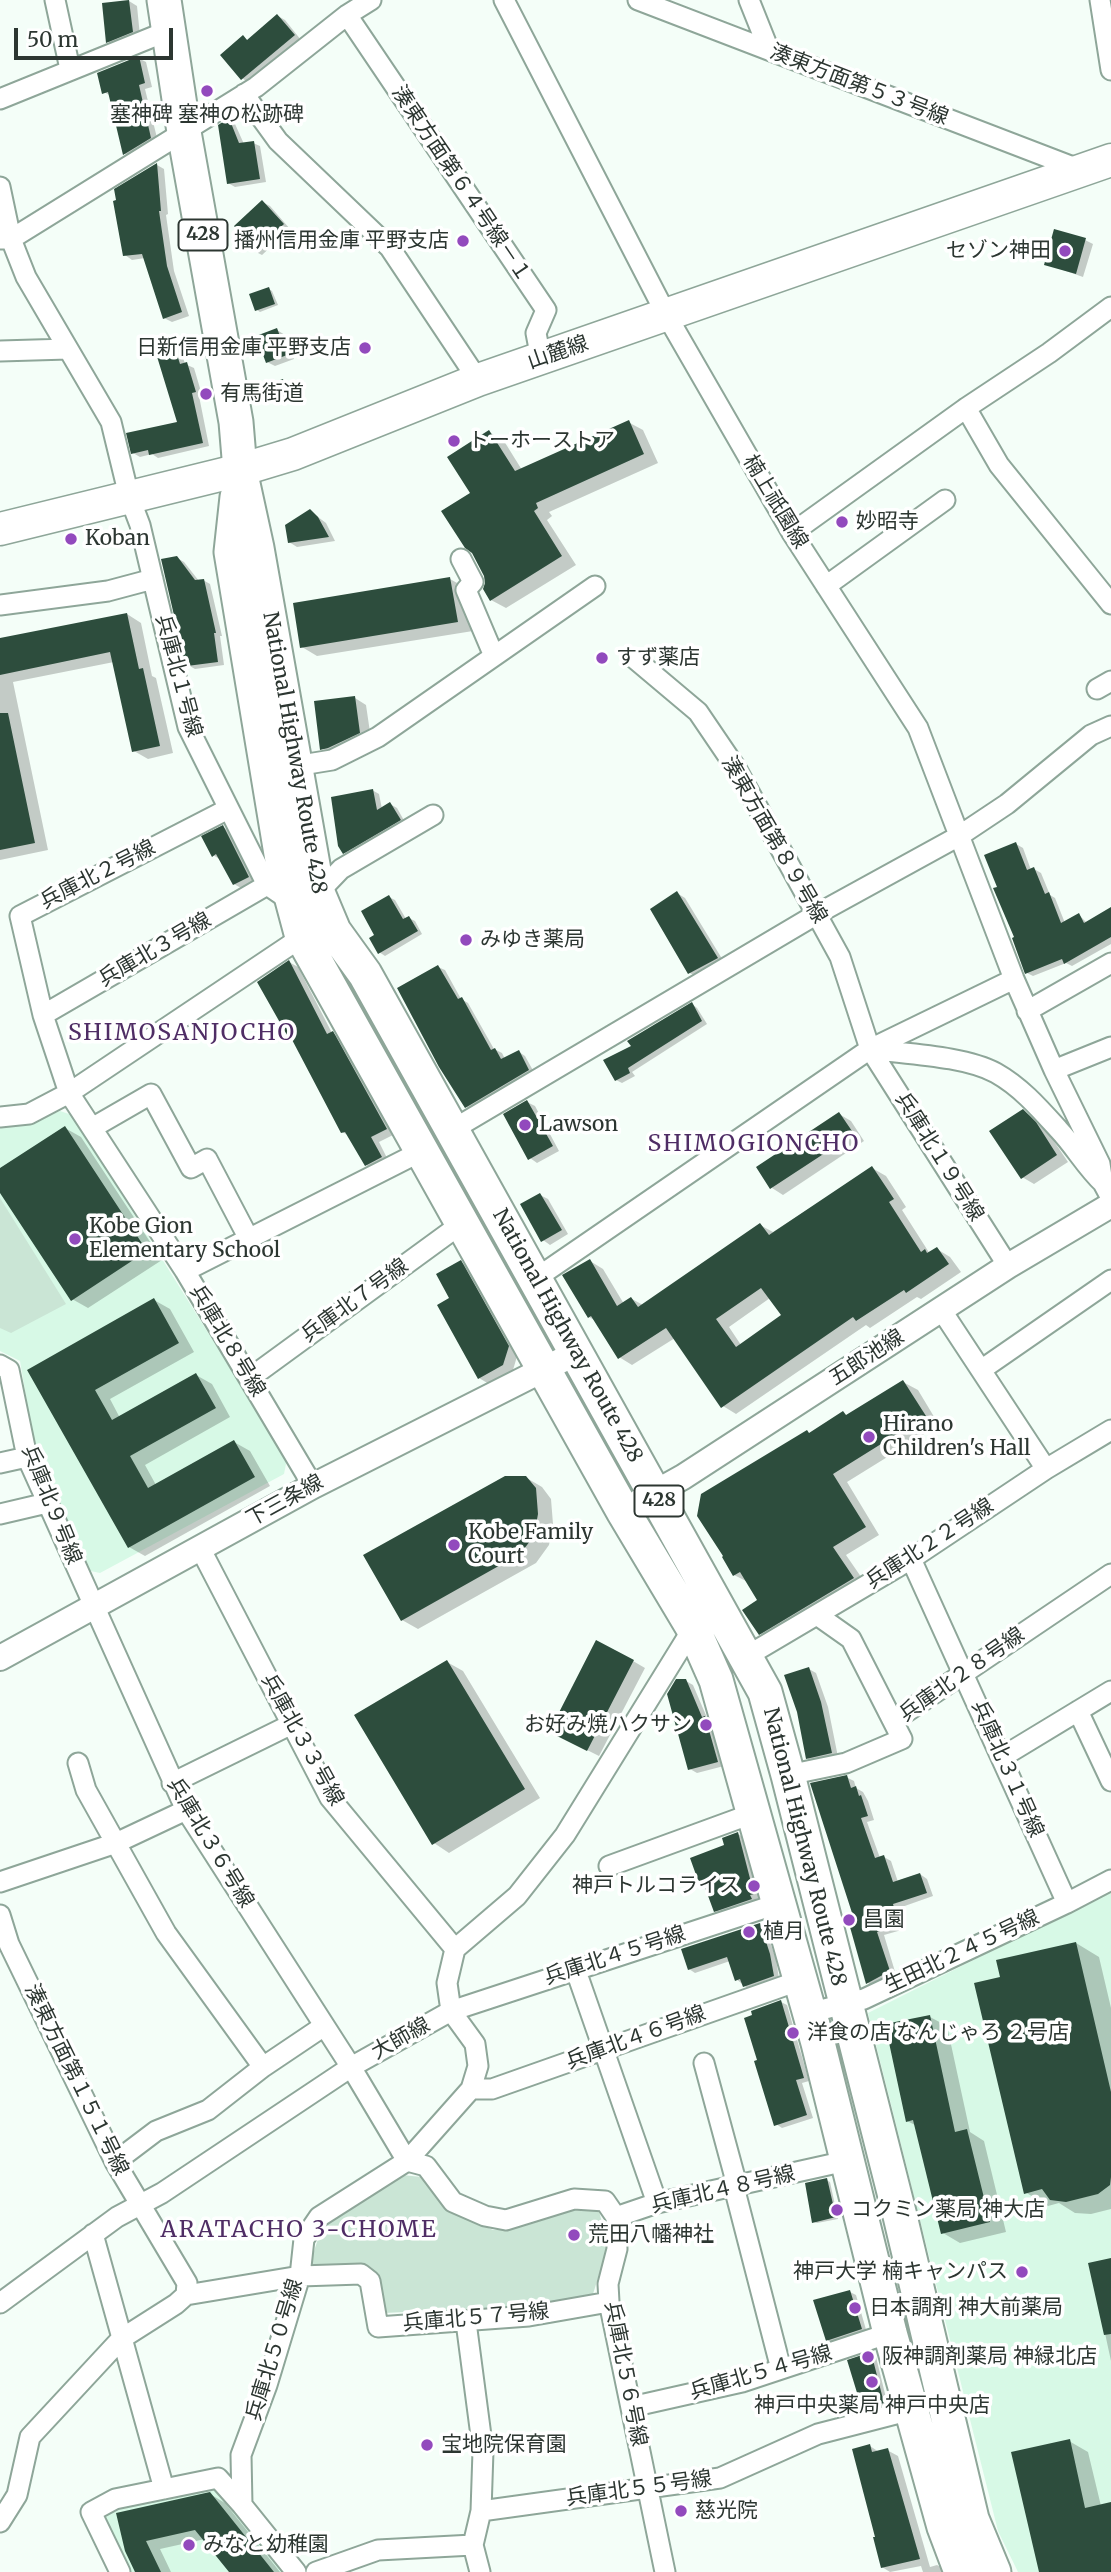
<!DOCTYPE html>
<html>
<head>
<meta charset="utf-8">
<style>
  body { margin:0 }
  #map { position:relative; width:1111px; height:2572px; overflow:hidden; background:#f4fef8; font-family:Merriweather,serif }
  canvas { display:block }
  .scale { position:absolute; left:14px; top:28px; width:159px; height:32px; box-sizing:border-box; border:4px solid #2c3631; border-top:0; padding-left:9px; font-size:21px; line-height:24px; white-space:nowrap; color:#2c3631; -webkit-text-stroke:5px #fff; paint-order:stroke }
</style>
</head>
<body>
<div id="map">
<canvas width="1111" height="2572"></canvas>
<div class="scale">50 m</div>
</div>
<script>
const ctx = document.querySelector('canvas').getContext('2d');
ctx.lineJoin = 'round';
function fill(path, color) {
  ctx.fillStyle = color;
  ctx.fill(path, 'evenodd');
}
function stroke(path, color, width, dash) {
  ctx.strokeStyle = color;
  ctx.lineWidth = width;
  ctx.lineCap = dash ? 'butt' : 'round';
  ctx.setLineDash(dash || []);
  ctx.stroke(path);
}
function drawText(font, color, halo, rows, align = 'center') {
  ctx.font = font + ' Merriweather,"Noto Sans JP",serif';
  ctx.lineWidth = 7;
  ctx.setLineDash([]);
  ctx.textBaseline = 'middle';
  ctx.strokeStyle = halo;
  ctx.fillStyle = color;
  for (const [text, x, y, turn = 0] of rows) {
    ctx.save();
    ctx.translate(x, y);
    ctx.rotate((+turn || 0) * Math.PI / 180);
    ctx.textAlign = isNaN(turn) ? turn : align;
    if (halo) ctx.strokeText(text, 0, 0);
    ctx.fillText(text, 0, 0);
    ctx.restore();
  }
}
const built = new Path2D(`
  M60,1111L72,1115L287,1459L284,1474L100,1573L86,1570L36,1457L20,1361L0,1351V1127L33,1122Z
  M1111,1891V2572H1018L998,2531L868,2013Z
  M216,2487L283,2572H129L103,2518L113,2508Z`);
const green = new Path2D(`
  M0,1198L66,1304L11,1333L0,1328Z
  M402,2175L422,2177L446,2208L493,2230L508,2229L572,2210L599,2211L608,2246L593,2294L526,2306L384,2313L377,2279L312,2271L311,2260L322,2227Z`);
const shadow = new Path2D(`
  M129,1L137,6L140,36L115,46L108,42Z
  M278,16L285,20L301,40L249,83L242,78L244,38L249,41Z
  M138,58L146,62L152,87L145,89L158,142L132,158L125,154L111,96L104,92Z
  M229,120L235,124L244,144L253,143L260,146L266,182L235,187L228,183Z
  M157,165L164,169L168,214L166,215L174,271L189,316L172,322L164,318L145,258L132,260L125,255Z
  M262,202L270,206L290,229L262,255L254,251L241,232Z
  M1085,240L1093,244L1083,277L1046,264Z
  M269,289L272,291L278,305L260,312L257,310Z
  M277,330L285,335L294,359L275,366L267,362Z
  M174,347L181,351L185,364L194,368L202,395L199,396L209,446L158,458L152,454L140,457L133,453L179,424Z
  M282,381L286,383L291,398L277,402L274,401Z
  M628,422L643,430L658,463L549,512L552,516L547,520L576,565L506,608L491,600L472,494L489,432L504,441L522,470Z
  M310,511L326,523L335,541L297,547L289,542Z
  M177,558L184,562L199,581L203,580L210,584L222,636H220L224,665L195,669L188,665Z
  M450,579L466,588L473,631L317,656L302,647Z
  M127,614L141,623L152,676L156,678L173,753L148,759L134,751L114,662L13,682L48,850L0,860V640Z
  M355,698L366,705L371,739L333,755L321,748Z
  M372,790L379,794L382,809L390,804L397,808L406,824L351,856L344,852Z
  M223,827L231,832L256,881L241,888L234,884L221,860L213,855Z
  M1016,844L1023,848L1031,870L1034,869L1041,873L1050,895L1055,898L1065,923L1079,915L1087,923L1111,910V944L1072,966L1066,963L1033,976L1027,973L999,888Z
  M677,893L685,898L724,962L697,977L690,973Z
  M389,897L395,900L406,919L409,918L415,921L422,934L385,956L379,952L377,936Z
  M289,962L298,967L332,1033L341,1038L395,1134L379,1142L389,1162L375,1170L366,1165L350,1136L342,1132L292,1036L288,1034Z
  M438,967L445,970L461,999L468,1003L494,1049L502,1053L505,1059L519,1052L525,1056L535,1074L473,1111L466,1107Z
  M692,1004L697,1008L707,1024L632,1072L635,1076L622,1083L616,1080L633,1046Z
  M527,1102L535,1106L559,1151L537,1163L530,1158Z
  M1023,1111L1034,1118L1047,1131L1068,1162L1034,1184L1022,1177Z
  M839,1114L851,1121L864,1141L783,1195L772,1188Z
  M65,1128L81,1137L162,1260L88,1308L72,1299L0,1190V1170Z
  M872,1168L886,1176L906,1207L902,1210L930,1254L937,1249L950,1257L961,1272L921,1299L917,1297L870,1328L866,1325L736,1414L723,1406L675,1338L632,1365L619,1357L596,1321L589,1317L590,1261L603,1269L624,1304L632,1299L643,1305L760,1225L773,1232ZM770,1298L783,1316L741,1345L729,1327Z
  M540,1195L548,1199L568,1234L550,1245L543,1240Z
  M461,1262L471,1268L518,1353L513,1370L489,1384L479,1378L452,1299Z
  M154,1300L170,1309L194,1352L110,1399L120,1418L196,1375L212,1384L230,1417L145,1465L156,1485L234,1442L250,1451L270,1486L145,1556L129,1547L29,1370Z
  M903,1382L918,1390L939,1425L847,1482L879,1535L846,1555L868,1587L775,1642L760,1633L759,1600L748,1582L734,1575L810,1434L848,1416Z
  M525,1477L542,1487L551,1499L553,1524L549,1545L536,1563L418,1629L402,1620Z
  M633,1661L645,1668L599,1756L563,1738Z
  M447,1662L463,1671L540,1798L449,1853L434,1843Z
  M809,1669L816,1673L828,1707L838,1757L814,1762L807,1758Z
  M686,1681L693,1685L708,1720L712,1722L724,1766L697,1773L690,1769Z
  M846,1777L854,1781L856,1788L863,1792L868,1801L874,1820L867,1822L880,1858L884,1857L891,1861L898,1882L920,1874L927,1879L933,1896L899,1908L905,1929L884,1935L896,1975L875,1987L868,1983L856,1920Z
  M738,1834L745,1838L760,1897L756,1899L758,1903L722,1915L715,1911L706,1888L702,1885L726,1846Z
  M759,1925L765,1928L776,1959L779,1979L750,1990L736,1979L730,1961L695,1973L689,1969Z
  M1076,1943L1099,1957L1111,2008V2209L1091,2214L1075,2213L1059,2203L1048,2206L1025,2192L1002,1978Z
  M781,2002L787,2005L809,2081L802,2083L813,2118L782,2128L776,2124Z
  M930,2017L947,2026L970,2132L984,2141L1006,2232L960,2243L943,2233L917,2126L907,2121Z
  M826,2180L830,2182L838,2219L817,2223L814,2222Z
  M1111,2260V2361L1090,2264Z
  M850,2292L856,2295L867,2333L834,2344L827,2340Z
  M871,2354L876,2357L888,2406L869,2411L863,2408Z
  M1069,2441L1088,2452L1101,2506L1111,2504V2572H1041Z
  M870,2446L879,2452L887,2450L898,2456L930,2567L937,2565L949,2572H923L921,2566L890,2572L882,2567Z
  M210,2494L225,2503L280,2572H231L205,2539L160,2549L171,2572H137L126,2551Z`);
const building = new Path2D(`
  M129,0L133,32L106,43L102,3Z
  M277,14L295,35L241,80L220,55L243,35L247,40Z
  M139,56L145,83L139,85L151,138L123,155L108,92L102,94L97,73Z
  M229,118L239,143L254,141L260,179L227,184L218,125Z
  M157,163L161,211H159L167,266L182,312L163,319L142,254L123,256L113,201L116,200L114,189Z
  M262,200L284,224L253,252L237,234L239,232L234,226Z
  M1054,229L1086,238L1076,274L1044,265Z
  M269,287L275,304L255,311L249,294Z
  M277,328L287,355L266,363L256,336Z
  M174,345L180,364L187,362L196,392L192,393L203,443L149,455L148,450L131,454L126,433L177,422L155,350Z
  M283,379L288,397L272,402L266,385Z
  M629,420L644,454L536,503L538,508L534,511L562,556L490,601L483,589L485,583L484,576L472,553L465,548L441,511L470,493L447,457L489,430L515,471Z
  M310,509L318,517L329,537L288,543L285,525Z
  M177,556L195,580L204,579L216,633H214L218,662L187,666L185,663L161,559Z
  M450,577L458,622L300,648L293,603Z
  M127,613L139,669L143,668L160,746L132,752L110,652L0,675V638Z
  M355,696L360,733L328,748L320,750L314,701Z
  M0,713H8L35,843L0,850Z
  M373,789L377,810L390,802L401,820L343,854L338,846L331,797Z
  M223,825L249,877L233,885L216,854L212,857L201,836Z
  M1016,842L1027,870L1034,867L1045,894L1049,892L1061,923L1079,913L1084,923L1111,907V937L1064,964L1062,959L1025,974L1012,938L1014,937L993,888L997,887L984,855Z
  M677,891L718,958L688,974L650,909Z
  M389,895L403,919L409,916L418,931L378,954L369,938L374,935L361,911Z
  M289,960L327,1034L333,1031L387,1129L371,1137L382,1157L365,1166L345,1132L341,1133L289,1034L287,1035L257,982Z
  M438,965L458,999L462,997L491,1050L495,1048L501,1059L519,1050L529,1070L465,1108L439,1067L397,988Z
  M692,1002L702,1021L628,1068L630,1073L615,1081L603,1060L631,1046L627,1041Z
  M527,1100L553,1146L528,1160L503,1114Z
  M1023,1109L1036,1122L1057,1155L1021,1179L989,1131Z
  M839,1112L854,1134L770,1189L756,1167Z
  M65,1126L147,1251L71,1301L0,1193V1168Z
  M872,1166L894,1199L889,1202L921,1252L925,1249L927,1253L937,1247L949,1264L906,1293L904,1290L856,1321L853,1317L721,1408L666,1328L618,1359L591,1316L588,1318L562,1275L590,1259L617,1306L631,1297L638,1307L760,1223L769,1235ZM761,1288L781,1315L736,1347L716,1319Z
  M540,1193L562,1230L541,1242L520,1204Z
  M461,1260L509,1346L503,1365L478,1379L437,1305L449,1298L436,1274Z
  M154,1298L179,1343L95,1390L112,1420L196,1373L216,1408L130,1456L148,1488L234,1440L255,1477L128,1548L27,1370Z
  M903,1380L926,1416L833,1474L866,1527L833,1547L854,1578L759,1635L742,1610L757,1600L740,1572L733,1576L722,1557L723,1556L697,1516L701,1494L807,1430L809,1433L843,1411L846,1415Z
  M505,1476H526L536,1488L538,1514L534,1536L520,1554L401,1621L363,1555Z
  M596,1640L634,1660L587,1751L549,1732Z
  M447,1660L525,1789L432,1845L354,1715Z
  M809,1667L821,1702L832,1753L806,1759L797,1712L784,1675Z
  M676,1679H686L702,1717L705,1716L718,1762L688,1770L667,1694Z
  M847,1775L851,1788L856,1786L859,1796L861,1795L868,1816L861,1818L875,1858L884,1855L893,1882L920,1873L927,1893L893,1904L899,1925L877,1932L890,1971L866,1984L848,1920L854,1919L810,1783Z
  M738,1832L754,1894L750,1895L752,1899L714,1912L704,1885L700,1886L690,1858L724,1845L722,1838Z
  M760,1923L770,1954L774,1976L743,1987L740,1979L735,1981L727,1957L688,1970L681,1949Z
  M1076,1942L1111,2092V2177L1110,2185L1098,2194L1066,2202L1050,2200L1042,2189L1024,2194L974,1983L1000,1977L996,1960Z
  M781,2000L804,2078L796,2080L807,2115L774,2126L754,2061L757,2060L744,2018L752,2015L751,2011Z
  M930,2015L955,2132L967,2129L990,2222L941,2234L913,2120L906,2122L885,2024Z
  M827,2178L836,2217L812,2223L805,2183Z
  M1111,2258V2334L1104,2335L1088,2263Z
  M850,2290L862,2329L826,2341L813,2300Z
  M871,2352L884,2403L862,2409L847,2360Z
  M1070,2439L1085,2508L1111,2502V2572H1039L1011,2452Z
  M870,2444L872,2452L888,2448L920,2559L881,2568L873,2537H875L852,2449Z
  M210,2492L274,2572H229L195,2530L146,2541L161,2572H135L125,2551L116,2513Z`);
const minor = new Path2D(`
  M55,0L70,69
  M504,0L667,316L792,533L918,728L1014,979L1054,1070L1100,1164L1103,1183L1111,1198
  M638,0L1081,170
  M749,0L769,50
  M1100,0L1111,70
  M347,15L546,310L536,333L541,359
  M244,94L278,141L390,248L478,380
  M0,99L170,30
  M0,187L11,239L26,277L111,422L129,496L140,525L188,727L267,885L292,902L318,893L341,869L433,815
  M0,239H11L256,87L347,15L371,0
  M0,351L68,349
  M966,408L999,465L1111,604
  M792,533L966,408L1049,353L1111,307
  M461,559L473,582L466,590L494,656
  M826,586L945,500
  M0,605L108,591L153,579
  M635,659L698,712L736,768L840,957L870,1049L1008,1266
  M1097,689L1111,681
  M295,766L332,760L378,737L595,586
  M228,809L20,916L43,1015L69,1093L185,1271L313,1486
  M1027,1011L1111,963
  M43,1015L267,885
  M870,1049C906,1054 965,1056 996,1073C1021,1087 1040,1109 1059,1130C1075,1147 1086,1167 1103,1183
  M1054,1070L1111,1047
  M0,1117L29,1114L69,1093L302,937
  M92,1128L151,1094L191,1168L207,1159L249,1239
  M452,1130L817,914L959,836L1007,804L1091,735L1111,726
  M185,1271L420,1152
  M535,1279L870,1049L1014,979
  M942,1311L1046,1469
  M0,1365L9,1370L27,1457L186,1810L351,2067L407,2161L426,2166L453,2202L485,2216L506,2220L574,2199L605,2201L616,2217L657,2203L846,2161
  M981,1370L1111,1280
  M250,1378L461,1224
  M0,1463L27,1457
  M0,1514L47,1503
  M200,1548L330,1798L455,1949
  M911,1559L1067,1903
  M747,1656L911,1559L1046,1469L1111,1430
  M1078,1711L1111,1781
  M893,1721L1111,1574
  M1002,1757L1111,1691
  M78,1763L86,1790L166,1933L263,2067
  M788,1775L846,1763L902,1739L851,1639L817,1615
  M172,1783L292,1724
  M609,1866L754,1813
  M0,1882L116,1843L186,1810
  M0,1915L9,1944L115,2162L187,2283L186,2295
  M575,1968L657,2203
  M451,2011L447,1983L455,1949L517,1896L565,1835L693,1628
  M809,2013L864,1999L1067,1903L1111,1880
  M704,2063L734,2174V2187L781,2369
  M471,2089H492L801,1980
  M115,2162L156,2131L208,2110L263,2067L324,2026
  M616,2217L617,2249L608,2284L609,2302L665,2572
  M93,2234L164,2489
  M0,2303L117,2217L162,2193L351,2067L451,2011L780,1903
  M466,2322L483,2451L481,2511L473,2545L480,2572
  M631,2407L742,2382L890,2333
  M481,2511L720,2478L818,2434L911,2410
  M0,2522L17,2495L30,2437L121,2339L176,2304L186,2295L300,2276L361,2274L370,2281L378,2327L529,2316L609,2302
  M120,2572L91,2512L115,2499L218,2478L242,2505
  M296,2572L242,2505L241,2455L267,2385L300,2276L304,2239L319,2217L407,2161L471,2089L478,2066L475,2044L451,2011
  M316,2572L378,2550L473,2545`);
const tertiary = new Path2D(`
  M640,1501L683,1477L1008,1266L1111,1205
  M0,1658L313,1486L576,1353`);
const primary = new Path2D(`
  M0,529L240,470L293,454L478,380L1111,160`);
const trunk = new Path2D(`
  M164,0L184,132L236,422L240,470L257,548L318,893L334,931L365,974L765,1692L788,1775L900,2216L972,2519L994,2572
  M237,497L231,552L283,866L302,937L623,1511L693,1628L716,1680L818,2043L890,2333L944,2527L961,2572`);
const markers = [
  [207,91,7,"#924abd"],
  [463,241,7,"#924abd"],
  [1065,251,7,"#924abd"],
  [365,348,7,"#924abd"],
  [206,394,7,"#924abd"],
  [454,441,7,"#924abd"],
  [842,522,7,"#924abd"],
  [71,539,7,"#924abd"],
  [602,658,7,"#924abd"],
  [466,940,7,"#924abd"],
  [525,1125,7,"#924abd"],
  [75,1239,7,"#924abd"],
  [869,1437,7,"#924abd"],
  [454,1545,7,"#924abd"],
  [706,1725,7,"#924abd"],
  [754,1886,7,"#924abd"],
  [849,1920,7,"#924abd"],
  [749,1932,7,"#924abd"],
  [793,2033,7,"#924abd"],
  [837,2210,7,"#924abd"],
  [574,2235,7,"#924abd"],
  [1022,2272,7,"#924abd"],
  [855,2308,7,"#924abd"],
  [868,2357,7,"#924abd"],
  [872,2382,7,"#924abd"],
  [427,2445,7,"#924abd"],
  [681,2511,7,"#924abd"],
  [189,2545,7,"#924abd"]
];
const shields = [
  [203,235,49],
  [659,1501,49]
];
const shieldNames = [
  ["428",203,235],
  ["428",659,1501]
];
const streetNames = [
  ["湊東方面第５３号線",859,85,21],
  ["湊東方面第６４号線－１",461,184,56],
  ["山麓線",558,353,-19],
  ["楠上祇園線",775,502,59],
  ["兵庫北１号線",178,676,75],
  ["National Highway Route 428",294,753,80],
  ["湊東方面第８９号線",774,840,60],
  ["兵庫北２号線",98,875,-27],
  ["兵庫北３号線",155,950,-30],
  ["兵庫北１９号線",939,1157,58],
  ["兵庫北７号線",355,1301,-36],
  ["National Highway Route 428",567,1336,61],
  ["兵庫北８号線",227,1341,59],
  ["五郎池線",867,1358,-33],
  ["下三条線",285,1501,-29],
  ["兵庫北９号線",51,1505,68],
  ["兵庫北２２号線",930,1544,-33],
  ["兵庫北２８号線",962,1675,-35],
  ["兵庫北３３号線",302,1740,61],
  ["兵庫北３１号線",1007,1769,66],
  ["兵庫北３６号線",210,1843,59],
  ["National Highway Route 428",804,1847,76],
  ["生田北２４５号線",962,1952,-25],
  ["兵庫北４５号線",615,1956,-18],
  ["兵庫北４６号線",636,2038,-20],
  ["大師線",401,2039,-29],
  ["湊東方面第１５１号線",76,2080,64],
  ["兵庫北４８号線",723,2190,-13],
  ["兵庫北５７号線",476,2318,-5],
  ["兵庫北５０号線",275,2350,-73],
  ["兵庫北５４号線",761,2373,-16],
  ["兵庫北５６号線",625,2374,79],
  ["兵庫北５５号線",639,2489,-8]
];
const poiNames = [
  ["塞神碑 塞神の松跡碑",207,115,"center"],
  ["播州信用金庫 平野支店",449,241,"right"],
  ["セゾン神田",1051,251,"right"],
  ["日新信用金庫 平野支店",351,348,"right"],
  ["有馬街道",220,394],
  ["トーホーストア",468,441],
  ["妙昭寺",856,522],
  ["Koban",85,539],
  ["すず薬店",616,658],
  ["みゆき薬局",480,940],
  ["Lawson",539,1125],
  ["Kobe Gion",89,1227],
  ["Elementary School",89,1251],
  ["Hirano",883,1425],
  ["Children's Hall",883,1449],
  ["Kobe Family",468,1533],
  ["Court",468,1557],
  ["お好み焼ハクサン",692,1725,"right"],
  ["神戸トルコライス",740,1886,"right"],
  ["昌園",863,1920],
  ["植月",763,1932],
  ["洋食の店 なんじゃろ ２号店",807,2033],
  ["コクミン薬局 神大店",851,2210],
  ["荒田八幡神社",588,2235],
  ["神戸大学 楠キャンパス",1008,2272,"right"],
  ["日本調剤 神大前薬局",869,2308],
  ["阪神調剤薬局 神緑北店",882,2357],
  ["神戸中央薬局 神戸中央店",872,2406,"center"],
  ["宝地院保育園",441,2445],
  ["慈光院",695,2511],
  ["みなと幼稚園",203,2545]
];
const neighbourhoodNames = [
  ["SHIMOSANJOCHO",182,1033],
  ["SHIMOGIONCHO",754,1144],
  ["ARATACHO 3-CHOME",299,2230]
];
fill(built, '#d7f9e6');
fill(green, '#cae5d5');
fill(shadow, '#0003');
fill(building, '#2d4d3d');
stroke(minor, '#8ea699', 23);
stroke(tertiary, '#8ea699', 28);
stroke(primary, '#8ea699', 35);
stroke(trunk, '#8ea699', 37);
stroke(minor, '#fff', 19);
stroke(tertiary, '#fff', 24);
stroke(primary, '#fff', 32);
stroke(trunk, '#fff', 33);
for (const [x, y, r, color] of markers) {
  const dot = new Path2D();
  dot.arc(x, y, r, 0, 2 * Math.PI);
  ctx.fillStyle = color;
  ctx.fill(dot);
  stroke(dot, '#fff', 2.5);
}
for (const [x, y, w] of shields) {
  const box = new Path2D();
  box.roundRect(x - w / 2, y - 15.5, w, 31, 5);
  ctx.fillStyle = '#fff';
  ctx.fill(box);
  stroke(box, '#2c3631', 2);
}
drawText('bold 19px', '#2c3631', null, shieldNames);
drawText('21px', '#2c3631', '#fff', streetNames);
drawText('21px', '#2c3631', '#fff', poiNames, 'left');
ctx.letterSpacing = '2px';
drawText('23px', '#4f2d65', '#fff', neighbourhoodNames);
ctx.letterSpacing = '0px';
</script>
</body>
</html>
